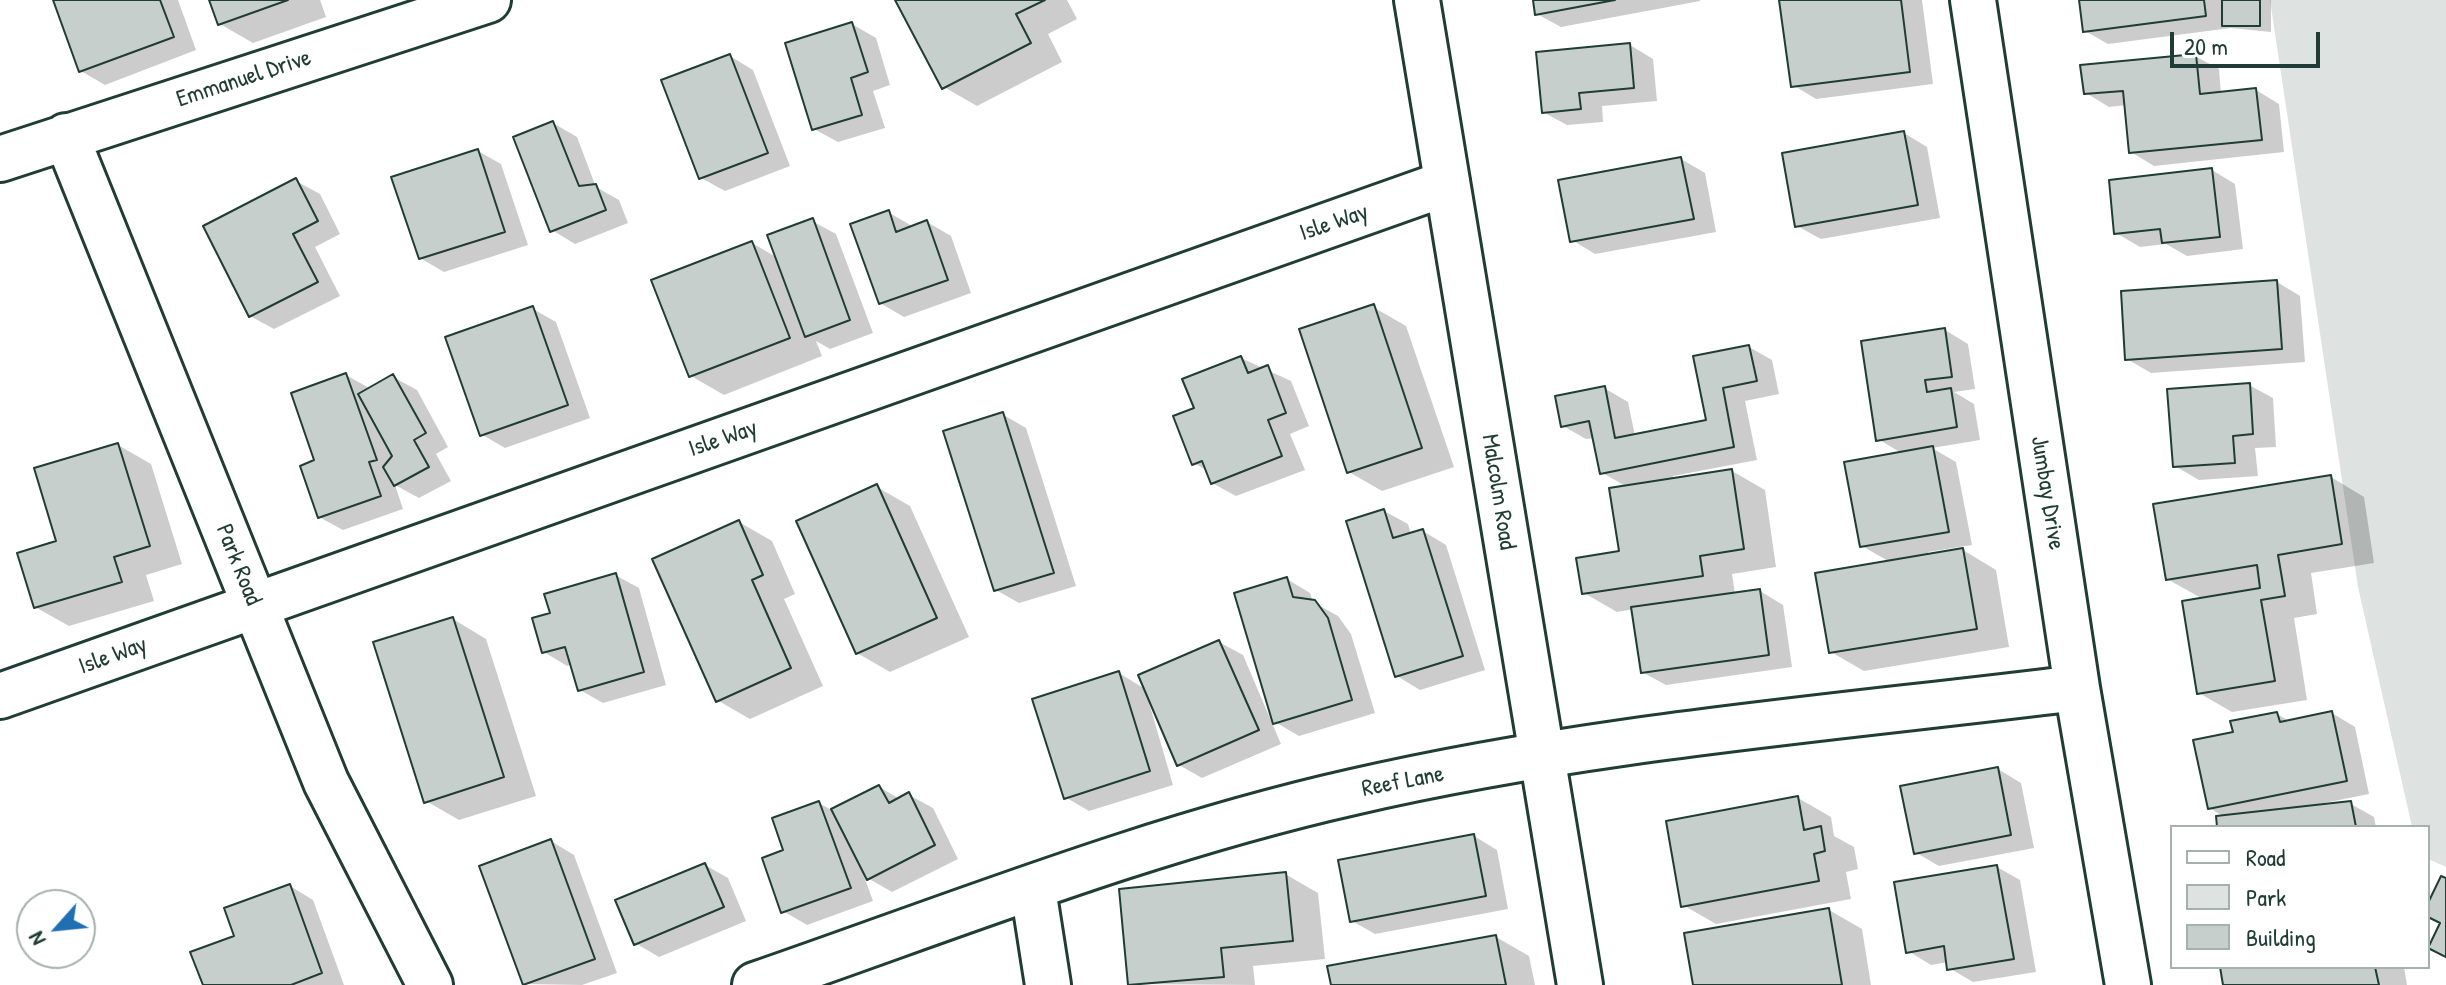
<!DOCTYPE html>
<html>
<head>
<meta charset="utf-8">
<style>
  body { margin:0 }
  #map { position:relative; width:2446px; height:985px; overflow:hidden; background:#fff; font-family:"Patrick Hand",sans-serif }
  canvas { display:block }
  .legend { position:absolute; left:2170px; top:825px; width:260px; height:144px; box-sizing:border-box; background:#fff; border:2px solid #a5b1ae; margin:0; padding:10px 14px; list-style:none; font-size:24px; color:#1f3d34 }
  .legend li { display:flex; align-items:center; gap:16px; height:40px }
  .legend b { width:40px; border:2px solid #a5b1ae }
  .north { position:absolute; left:16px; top:889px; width:80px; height:80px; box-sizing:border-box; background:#fff; border:2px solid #a5b1ae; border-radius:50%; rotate:243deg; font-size:22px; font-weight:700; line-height:32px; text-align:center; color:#1f3d34 }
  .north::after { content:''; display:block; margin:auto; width:28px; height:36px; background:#1f6fb2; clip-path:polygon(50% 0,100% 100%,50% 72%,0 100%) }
  .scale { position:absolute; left:2170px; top:32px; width:150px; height:36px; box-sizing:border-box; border:4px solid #1f3d34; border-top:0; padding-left:10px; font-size:24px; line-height:28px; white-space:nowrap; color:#1f3d34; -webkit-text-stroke:6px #fff; paint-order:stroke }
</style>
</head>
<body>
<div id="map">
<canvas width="2446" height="985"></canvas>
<ul class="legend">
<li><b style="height:10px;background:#fff"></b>Road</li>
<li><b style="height:22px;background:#dee3e2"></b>Park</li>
<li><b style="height:22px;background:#c7cfcc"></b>Building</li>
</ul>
<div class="north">N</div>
<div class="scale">20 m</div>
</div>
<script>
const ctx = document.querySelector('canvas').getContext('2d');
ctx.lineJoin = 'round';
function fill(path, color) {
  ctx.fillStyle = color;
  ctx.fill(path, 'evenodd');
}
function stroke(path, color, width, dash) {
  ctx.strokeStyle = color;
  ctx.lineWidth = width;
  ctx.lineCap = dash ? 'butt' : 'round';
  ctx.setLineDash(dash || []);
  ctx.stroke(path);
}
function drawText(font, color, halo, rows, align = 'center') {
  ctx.font = font + ' "Patrick Hand",sans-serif';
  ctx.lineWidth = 6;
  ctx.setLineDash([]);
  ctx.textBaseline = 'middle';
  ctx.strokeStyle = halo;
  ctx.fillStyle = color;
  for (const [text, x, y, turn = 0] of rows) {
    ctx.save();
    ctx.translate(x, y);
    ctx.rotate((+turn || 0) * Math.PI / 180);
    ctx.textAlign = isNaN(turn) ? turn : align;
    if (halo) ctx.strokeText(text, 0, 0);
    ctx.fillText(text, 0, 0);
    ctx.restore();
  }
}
const green = new Path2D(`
  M2270,0H2446V867L2428,859V827H2412L2358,587Z`);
const shadow = new Path2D(`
  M55,0H178L196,50L105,85L81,71Z
  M211,0H320L326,17L253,43L220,24Z
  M898,0H1067L1077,19L1048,34L1062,62L977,106L944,87Z
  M1535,0H1700V1L1561,27L1537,14Z
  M1789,0H1922L1933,84L1816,99L1793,85Z
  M2081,0H2271V32L2231,28L2108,44L2085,31Z
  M852,24L876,38L890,85L873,91L885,128L838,142L814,129Z
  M1630,45L1653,59L1657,101L1602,106L1603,122L1567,125L1543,112Z
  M730,56L753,70L790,166L725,191L701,178Z
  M2195,56L2219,69L2221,94L2256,90L2279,104L2284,152L2154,166L2131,152L2126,105L2109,107L2086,93Z
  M553,123L577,137L596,187L619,200L628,223L575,244L552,230Z
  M1904,133L1927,147L1940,218L1821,239L1797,226Z
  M478,151L501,164L528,245L444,272L420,258Z
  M1681,159L1705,173L1716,232L1595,254L1572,240Z
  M2212,170L2235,184L2243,249L2187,256L2166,244L2140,247L2116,233Z
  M296,181L320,194L340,234L315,247L340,296L274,329L250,316Z
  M888,212L912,226L927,222L951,236L971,293L904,317L880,303Z
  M812,221L836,234L873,333L830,349L816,341L822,356L724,395L691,376L752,243L778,258Z
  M2277,282L2300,296L2305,362L2151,373L2127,359Z
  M1373,307L1406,326L1454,467L1382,491L1349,472Z
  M533,309L556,322L590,418L505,448L481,434Z
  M1945,330L1968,344L1975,389L1954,392L1974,404L1980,440L1932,448L1956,462L1972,545L1928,552L1929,556L1963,550L1996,570L2009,647L1864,671L1831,652L1890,562L1862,546L1903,454L1878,439Z
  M1749,347L1772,360L1779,394L1745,401L1757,460L1673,476V480L1732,471L1765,490L1776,567L1732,574L1735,594L1760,591L1783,605L1792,667L1666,685L1642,672L1634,609L1617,612L1584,593L1621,553L1627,487L1601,472L1594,438L1586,439L1563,426L1604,388L1628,402L1635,436L1708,422L1696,357Z
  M1241,358L1291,381L1309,426L1290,434L1305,470L1236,496L1212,483L1208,471L1194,463L1197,409Z
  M346,375L371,389L393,377L417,390L448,447L436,454L451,481L419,498L395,485L403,509L343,530L319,517L317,462Z
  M2249,385L2273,398L2276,447L2255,448L2258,476L2199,480L2175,466Z
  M1002,414L1026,428L1076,586L1019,603L996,590Z
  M118,445L151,464L182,564L146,575L154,601L69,626L35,607L59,542Z
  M2331,477L2364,497L2374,563L2311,573L2317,614L2294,618L2307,700L2232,712L2199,693L2203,599L2167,579Z
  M877,487L910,506L969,637L890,672L857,653Z
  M1384,511L1408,524L1411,535L1423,531L1446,545L1485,670L1420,690L1397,676Z
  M739,522L772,541L795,594L784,599L823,686L750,719L717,700Z
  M615,575L639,588L666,685L603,703L580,690L572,664L567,666L544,652L553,614Z
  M1287,579L1310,593L1313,602L1338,616L1351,634L1375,713L1299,736L1275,722Z
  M453,619L486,639L536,796L459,820L426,801Z
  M1219,642L1243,655L1281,744L1202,778L1179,765Z
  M1119,673L1145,689L1173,785L1089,811L1065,797Z
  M2332,713L2355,727L2369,794L2319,804V807L2351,804L2374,817L2376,827H2219L2225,817L2209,808L2235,733L2277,714L2291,722Z
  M1998,769L2021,783L2034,848L1939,866L1915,852Z
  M879,787L900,799L909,795L933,808L958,859L892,892L864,876L873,901L807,925L783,911L786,851L819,803L833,811Z
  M1798,798L1831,817L1834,836L1854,847L1858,869L1846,872L1851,899L1716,924L1683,905Z
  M1474,836L1497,850L1508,909L1375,934L1352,921Z
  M551,841L574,855L617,973L582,985L525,984Z
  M705,865L728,878L746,921L659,957L635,943Z
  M1997,867L2020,880L2036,972L1973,982L1949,968L1948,962L1931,965L1908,951Z
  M1285,874L1318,893L1325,959L1253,966L1255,985L1130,984Z
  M290,886L313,900L344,985H205Z
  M1829,910L1862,929L1871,985H1695Z
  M1496,937L1529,956L1535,985H1333Z
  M2222,967H2404L2407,985H2225Z`);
const building = new Path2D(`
  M53,0H160L174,37L79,72Z
  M209,0H288L218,25Z
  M895,0H1045L1016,14L1031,43L942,89Z
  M1533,0H1615L1535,15Z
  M1779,0H1901L1910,72L1791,87Z
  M2079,0H2204L2206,16L2083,32Z
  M2222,0H2260V26H2222Z
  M852,22L868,72L851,78L862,115L812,130L785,43Z
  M1630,43L1634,88L1579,93L1581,109L1542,113L1536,52Z
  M730,54L768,153L699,179L661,80Z
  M2196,54L2200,94L2256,88L2262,140L2129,153L2123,91L2084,94L2080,65Z
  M553,121L579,186L596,184L606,210L550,232L513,137Z
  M1904,131L1918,205L1795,227L1782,153Z
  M478,149L505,232L419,259L391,177Z
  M1681,157L1694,219L1570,242L1558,180Z
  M2212,168L2220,237L2162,243L2160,229L2114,234L2109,180Z
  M296,178L318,221L293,234L318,282L249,317L203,226Z
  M889,210L896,232L927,220L948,280L879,304L850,224Z
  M813,218L850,320L805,337L767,235Z
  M752,241L790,338L689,377L651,280Z
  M2277,280L2282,349L2125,360L2121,291Z
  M1374,304L1422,448L1347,473L1299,329Z
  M533,306L568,405L480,436L445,337Z
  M1945,328L1952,377L1925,380L1927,392L1951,388L1957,427L1876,441L1861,341Z
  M1749,345L1757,381L1723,388L1734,447L1600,474L1589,421L1561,427L1555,396L1605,386L1615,438L1706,420L1693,356Z
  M1241,356L1248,373L1268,365L1286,413L1268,420L1282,456L1211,484L1202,461L1192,465L1173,416L1194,408L1182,379Z
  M346,373L377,460L369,462L381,496L318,518L300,466L314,460L291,393Z
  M393,374L426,433L414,440L429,467L394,486L383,467L392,456L358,394Z
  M2250,383L2253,434L2233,436L2235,463L2173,467L2167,389Z
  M1003,412L1054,573L994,591L943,431Z
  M118,443L150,546L114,557L122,582L34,608L17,553L56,541L34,468Z
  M1933,446L1949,532L1860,547L1844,462Z
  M1732,469L1744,549L1700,556L1703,576L1582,594L1576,558L1619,551L1609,488Z
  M2331,475L2342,544L2278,555L2285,596L2261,600L2275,681L2197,694L2182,601L2260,588L2257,565L2166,580L2153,504Z
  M877,484L937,618L856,654L796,521Z
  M1384,509L1393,538L1423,529L1463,656L1395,677L1346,521Z
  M739,520L763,575L752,580L791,668L716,702L652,559Z
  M1963,548L1977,629L1829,653L1815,573Z
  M616,573L644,672L578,691L565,647L542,653L532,618L550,613L544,594Z
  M1287,577L1293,597L1315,600L1328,618L1352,700L1273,724L1234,593Z
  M1760,589L1769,655L1641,673L1631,607Z
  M453,617L504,777L424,803L373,642Z
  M1219,640L1259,730L1177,766L1138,675Z
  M1119,671L1150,771L1064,799L1032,699Z
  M2332,711L2347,781L2208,809L2193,740L2233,732L2230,721L2277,712L2280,722Z
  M1998,767L2011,835L1914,854L1900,786Z
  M879,785L889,803L909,792L935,845L867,880L831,809Z
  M1798,796L1804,830L1821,826L1825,851L1814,854L1819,881L1681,907L1666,821Z
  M819,801L851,888L781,913L762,858L783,850L772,818Z
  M2351,801L2356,827H2217L2216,816Z
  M1474,834L1486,896L1350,922L1338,860Z
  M551,839L595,959L523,985L479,866Z
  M705,863L724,907L634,945L615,900Z
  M1997,865L2014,959L1947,970L1944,946L1906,953L1894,882Z
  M1286,872L1293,941L1221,948L1224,977L1128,985L1119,889Z
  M2441,876L2446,878V957L2428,948L2440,923L2428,917V903Z
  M290,884L322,973L291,985H203L190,952L234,936L224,908Z
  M1829,908L1842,985H1693L1684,933Z
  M1496,935L1506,985H1331L1327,966Z
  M2220,967H2375L2379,985H2223Z`);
const minor = new Path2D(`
  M1973,0L2077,688L2128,985
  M66,136L326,782L430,985
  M0,159L488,0
  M0,696L1447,183
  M1033,889L1048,985
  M755,985C952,917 1149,838 1353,792C1590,737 1836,718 2077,688`);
const tertiary = new Path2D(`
  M1417,0L1580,985`);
const streetNames = [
  ["Emmanuel Drive",244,79,-18],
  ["Isle Way",1334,223,-19],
  ["Isle Way",723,439,-19],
  ["Malcolm Road",1498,492,81],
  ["Jumbay Drive",2047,493,81],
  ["Park Road",238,565,68],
  ["Isle Way",113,656,-20],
  ["Reef Lane",1403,782,-11]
];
fill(green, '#dee3e2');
fill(shadow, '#0003');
fill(building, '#c7cfcc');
stroke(building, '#1f3d34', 2);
stroke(minor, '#1f3d34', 50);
stroke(tertiary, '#1f3d34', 50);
stroke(minor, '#fff', 44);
stroke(tertiary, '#fff', 44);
drawText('24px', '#1f3d34', '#fff', streetNames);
</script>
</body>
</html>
